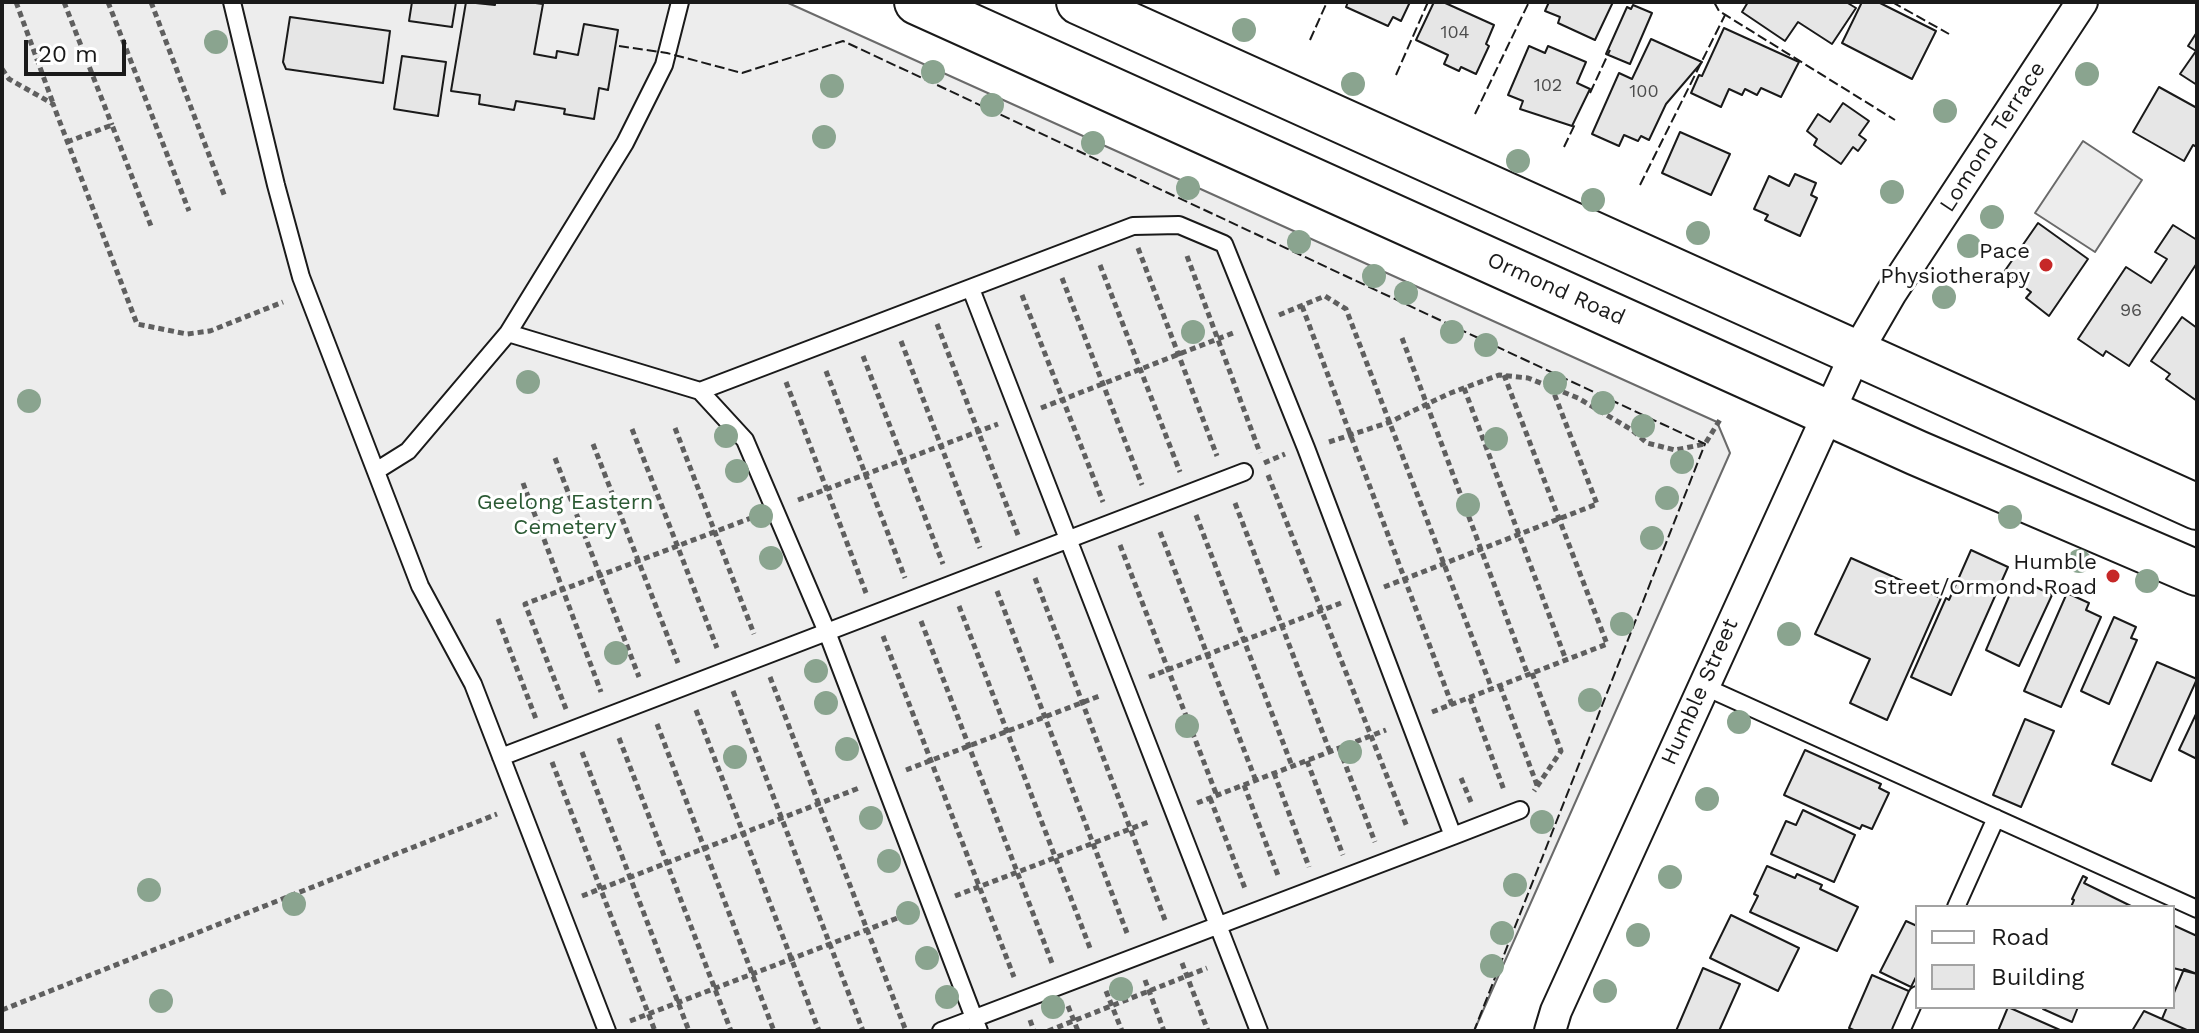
<!DOCTYPE html>
<html>
<head>
<meta charset="utf-8">
<style>
  body { margin:0 }
  #map { position:relative; width:2199px; height:1033px; overflow:hidden; background:#fff; font-family:"Work Sans",sans-serif }
  canvas { display:block }
  .frame { position:absolute; inset:0; border:4px solid #1a1a1a; pointer-events:none }
  .legend { position:absolute; left:1915px; top:905px; width:260px; height:104px; box-sizing:border-box; background:#fff; border:2px solid #a3a3a3; margin:0; padding:10px 14px; list-style:none; font-size:24px; color:#1a1a1a }
  .legend li { display:flex; align-items:center; gap:16px; height:40px }
  .legend b { width:40px; border:2px solid #a3a3a3 }
  .scale { position:absolute; left:24px; top:40px; width:102px; height:36px; box-sizing:border-box; border:4px solid #1a1a1a; border-top:0; padding-left:10px; font-size:24px; line-height:28px; white-space:nowrap; color:#1a1a1a; -webkit-text-stroke:6px #fff; paint-order:stroke }
</style>
</head>
<body>
<div id="map">
<canvas width="2199" height="1033"></canvas>
<div class="frame"></div>
<ul class="legend">
<li><b style="height:10px;background:#fff"></b>Road</li>
<li><b style="height:22px;background:#e6e6e6"></b>Building</li>
</ul>
<div class="scale">20 m</div>
</div>
<script>
const ctx = document.querySelector('canvas').getContext('2d');
ctx.lineJoin = 'round';
function fill(path, color) {
  ctx.fillStyle = color;
  ctx.fill(path, 'evenodd');
}
function stroke(path, color, width, dash) {
  ctx.strokeStyle = color;
  ctx.lineWidth = width;
  ctx.lineCap = dash ? 'butt' : 'round';
  ctx.setLineDash(dash || []);
  ctx.stroke(path);
}
function drawText(font, color, halo, rows, align = 'center') {
  ctx.font = font + ' "Work Sans",sans-serif';
  ctx.lineWidth = 6;
  ctx.setLineDash([]);
  ctx.textBaseline = 'middle';
  ctx.strokeStyle = halo;
  ctx.fillStyle = color;
  for (const [text, x, y, turn = 0] of rows) {
    ctx.save();
    ctx.translate(x, y);
    ctx.rotate((+turn || 0) * Math.PI / 180);
    ctx.textAlign = isNaN(turn) ? turn : align;
    if (halo) ctx.strokeText(text, 0, 0);
    ctx.fillText(text, 0, 0);
    ctx.restore();
  }
}
const built = new Path2D(`
  M2,2H786L1717,422L1730,453L1474,1031H2Z
  M2083,141L2142,180L2095,252L2035,213Z`);
const building = new Path2D(`
  M412,2H456L452,27L409,21Z
  M466,2L495,5V2H528L543,4L534,54L556,58L557,51L578,55L584,24L618,30L608,90L599,88L594,119L564,114L565,109L516,101L514,110L479,104L480,95L451,91Z
  M1348,2H1410L1401,21L1393,17L1388,26L1346,7Z
  M1434,2H1443L1494,25L1486,44L1489,46L1476,74L1461,67L1459,71L1444,64L1448,55L1416,40Z
  M1549,2H1613L1595,40L1558,23L1560,17L1545,11Z
  M1748,2H1846L1856,8L1832,44L1798,22L1785,41L1742,12Z
  M1862,2H1878L1936,31L1912,79L1842,43Z
  M1633,5L1652,13L1630,64L1606,54L1627,7L1631,9Z
  M290,17L390,31L383,83L286,69L283,62Z
  M1724,28L1799,62L1781,97L1761,88L1757,95L1745,89L1742,95L1729,89L1721,107L1691,93L1699,75L1702,76Z
  M2197,32V85L2180,74L2196,51L2188,46Z
  M1651,39L1702,62L1666,104L1649,140L1641,136L1638,141L1624,135L1619,146L1592,134L1619,73L1632,79Z
  M1529,46L1545,53L1548,46L1586,62L1577,83L1590,89L1572,126L1520,109L1523,101L1508,95Z
  M402,56L446,62L438,116L394,109Z
  M2159,87L2197,108V147L2193,145L2184,161L2133,132Z
  M1843,103L1869,121L1859,135L1866,140L1858,151L1853,147L1841,164L1814,145L1817,139L1807,131L1818,114L1830,122Z
  M1680,132L1730,154L1711,195L1662,173Z
  M1795,174L1816,183L1811,195L1817,198L1800,236L1765,220L1768,215L1754,209L1769,176L1789,186Z
  M2038,223L2088,259L2049,316L2026,298L2031,292L2004,272Z
  M2173,225L2197,240V263L2129,366L2106,351L2103,356L2078,339L2126,267L2151,283L2167,259L2155,252Z
  M2182,317L2197,328V401L2166,379L2170,374L2151,361Z
  M1971,550L2008,567L1951,695L1911,677L1946,598L1949,600Z
  M1851,558L1941,598L1887,720L1850,703L1870,659L1815,634Z
  M2028,583L2052,595L2019,666L1986,650L2013,587L2024,591Z
  M2067,593L2089,603L2086,610L2101,617L2061,707L2024,691Z
  M2114,617L2136,627L2131,638L2137,640L2109,704L2081,691Z
  M2157,662L2197,679L2151,781L2112,764Z
  M2197,712V759L2179,750Z
  M2025,719L2054,731L2021,807L1993,795Z
  M1805,750L1881,784L1879,788L1889,793L1872,829L1862,825L1860,829L1784,795Z
  M1803,810L1855,835L1834,882L1771,854L1786,821L1796,825Z
  M1767,866L1795,878L1797,874L1822,885L1820,889L1858,907L1837,951L1750,912L1758,896L1754,894Z
  M2083,876L2087,878L2084,883L2133,907H2071L2074,900L2072,899Z
  M1731,915L1799,948L1778,991L1710,958Z
  M1906,921L1917,926V975L1911,987L1880,972Z
  M2173,925L2197,936V974L2173,968Z
  M1703,968L1740,984L1719,1031H1676Z
  M2184,969L2197,974V1031H2189L2162,1019L2167,1007H2173V995Z
  M1872,975L1911,992L1893,1031H1856L1849,1028Z
  M2008,1007L2060,1030L2059,1031H1998Z
  M2043,1007H2078L2072,1022L2043,1009Z
  M2144,1011L2189,1031H2132Z`);
const path = new Path2D(`
  M16,2L53,103
  M64,2L112,125
  M108,2L189,211
  M151,2L225,197
  M2,69L9,79L53,104L137,324L187,334L210,331L283,302
  M67,142L112,125L151,226
  M1138,248L1217,456
  M1187,256L1260,453
  M1100,265L1180,472
  M1062,278L1142,485
  M1022,295L1103,502
  M1302,306L1452,705
  M1279,315L1325,296L1346,309L1492,689
  M937,324L1018,535
  M1402,338L1528,675
  M901,341L980,548
  M863,356L943,564
  M826,371L905,578
  M786,382L866,593
  M1464,388L1566,660
  M1041,408L1233,333
  M675,428L754,634
  M632,429L717,648
  M1329,442L1390,422L1448,394L1499,375L1528,378L1578,398L1632,430L1647,443L1675,450L1705,444L1721,418
  M593,444L678,663
  M555,458L639,677
  M1264,463L1285,454
  M1268,475L1407,827
  M523,483L601,692
  M798,500L998,424
  M1235,503L1330,752
  M1196,515L1292,766
  M1160,532L1256,781
  M1120,545L1217,796
  M1035,578L1165,920
  M1384,587L1597,504L1552,388
  M997,591L1127,933
  M959,606L1090,948
  M498,619L536,719
  M921,621L1052,963
  M883,636L1014,977
  M1532,673L1561,751L1534,791
  M770,677L906,1031
  M1149,677L1341,603
  M1500,686L1537,785
  M733,691L863,1031
  M1470,698L1504,790
  M566,709L525,604L751,518
  M696,710L819,1031
  M1432,712L1607,644L1504,375
  M657,724L774,1031
  M619,738L731,1031
  M1339,748L1375,842
  M582,752L689,1031
  M1307,761L1343,855
  M552,762L655,1031
  M906,770L1102,695
  M1274,773L1309,867
  M1461,778L1471,802
  M1244,785L1279,878
  M1210,798L1246,891
  M1197,803L1386,730
  M582,896L859,788
  M955,896L1151,821
  M1182,963L1208,1031
  M1145,980L1164,1031
  M1106,991L1122,1031
  M1068,1006L1078,1031
  M2,1010L497,814
  M1030,1020L1034,1031
  M630,1021L908,914
  M1048,1031L1207,968`);
const service = new Path2D(`
  M232,2L276,185L301,277L420,586L473,684L607,1031
  M971,289L1259,1031
  M508,333L700,391L745,440L827,632L979,1031
  M700,391L1133,226L1179,225L1224,244L1306,448L1453,836L941,1031
  M376,471L408,451L508,333L625,143L664,65L680,2
  M1703,686L2197,909
  M501,757L1244,472
  M1453,836L1520,810
  M1956,907L1996,818
  M1901,1031L1917,995`);
const minor = new Path2D(`
  M1550,1031L1556,1011L1855,355L1891,293L2082,2`);
const trunk = new Path2D(`
  M917,2L1917,453L2197,573
  M1079,2L2197,507`);
const fence = new Path2D(`
  M1714,2L1719,11L1895,120
  M1892,2L1949,34
  M1310,40L1327,2
  M619,46L667,53L742,73L843,41L1705,444L1474,1031
  M1396,75L1428,2
  M1590,93L1610,50
  M1475,114L1529,2
  M1564,147L1576,122
  M1640,185L1725,15`);
const trees = [
  [1244,30],
  [216,42],
  [933,72],
  [2087,74],
  [1353,84],
  [832,86],
  [992,105],
  [1945,111],
  [824,137],
  [1093,143],
  [1518,161],
  [1188,188],
  [1892,192],
  [1593,200],
  [1992,217],
  [1698,233],
  [1299,242],
  [1969,246],
  [1374,276],
  [1406,293],
  [1944,297],
  [1193,332],
  [1452,332],
  [1486,345],
  [528,382],
  [1555,383],
  [29,401],
  [1603,403],
  [1643,426],
  [726,436],
  [1496,439],
  [1682,462],
  [737,471],
  [1667,498],
  [1468,505],
  [761,516],
  [2010,517],
  [1652,538],
  [771,558],
  [2079,561],
  [2147,581],
  [1622,624],
  [1789,634],
  [616,653],
  [816,671],
  [1590,700],
  [826,703],
  [1739,722],
  [1187,726],
  [847,749],
  [1350,752],
  [735,757],
  [1707,799],
  [871,818],
  [1542,822],
  [889,861],
  [1670,877],
  [1515,885],
  [149,890],
  [294,904],
  [908,913],
  [1502,933],
  [1638,935],
  [927,958],
  [1492,966],
  [1121,989],
  [1605,991],
  [947,997],
  [161,1001],
  [1053,1007]
];
const markers = [
  [2046,265,8,"#c62828"],
  [2113,576,8,"#c62828"]
];
const numberNames = [
  ["104",1455,33],
  ["102",1548,86],
  ["100",1644,92],
  ["96",2131,311]
];
const streetNames = [
  ["Lomond Terrace",1993,137,-57],
  ["Ormond Road",1556,289,24],
  ["Humble Street",1700,692,-66]
];
const poiNames = [
  ["Pace",2030,252],
  ["Physiotherapy",2030,277],
  ["Humble",2097,563],
  ["Street/Ormond Road",2097,588]
];
const parkNames = [
  ["Geelong Eastern",565,503],
  ["Cemetery",565,528]
];
fill(built, '#ededed');
stroke(built, '#6a6a6a', 2);
fill(building, '#e6e6e6');
stroke(building, '#1a1a1a', 2);
stroke(service, '#1a1a1a', 20);
stroke(minor, '#1a1a1a', 34);
stroke(trunk, '#1a1a1a', 48);
stroke(path, '#5f5f5f', 5, [6, 4]);
stroke(service, '#fff', 16);
stroke(minor, '#fff', 30);
stroke(trunk, '#fff', 44);
stroke(fence, '#1a1a1a', 2, [10, 4]);
ctx.fillStyle = '#8aa48f';
for (const [x, y] of trees) {
  ctx.beginPath();
  ctx.arc(x, y, 12, 0, 2 * Math.PI);
  ctx.fill();
}
for (const [x, y, r, color] of markers) {
  const dot = new Path2D();
  dot.arc(x, y, r, 0, 2 * Math.PI);
  ctx.fillStyle = color;
  ctx.fill(dot);
  stroke(dot, '#fff', 3);
}
drawText('18px', '#4d4d4d', null, numberNames);
drawText('22px', '#1a1a1a', '#fff', streetNames);
drawText('22px', '#1a1a1a', '#fff', poiNames, 'right');
drawText('22px', '#2b5a34', '#fff', parkNames);
</script>
</body>
</html>
